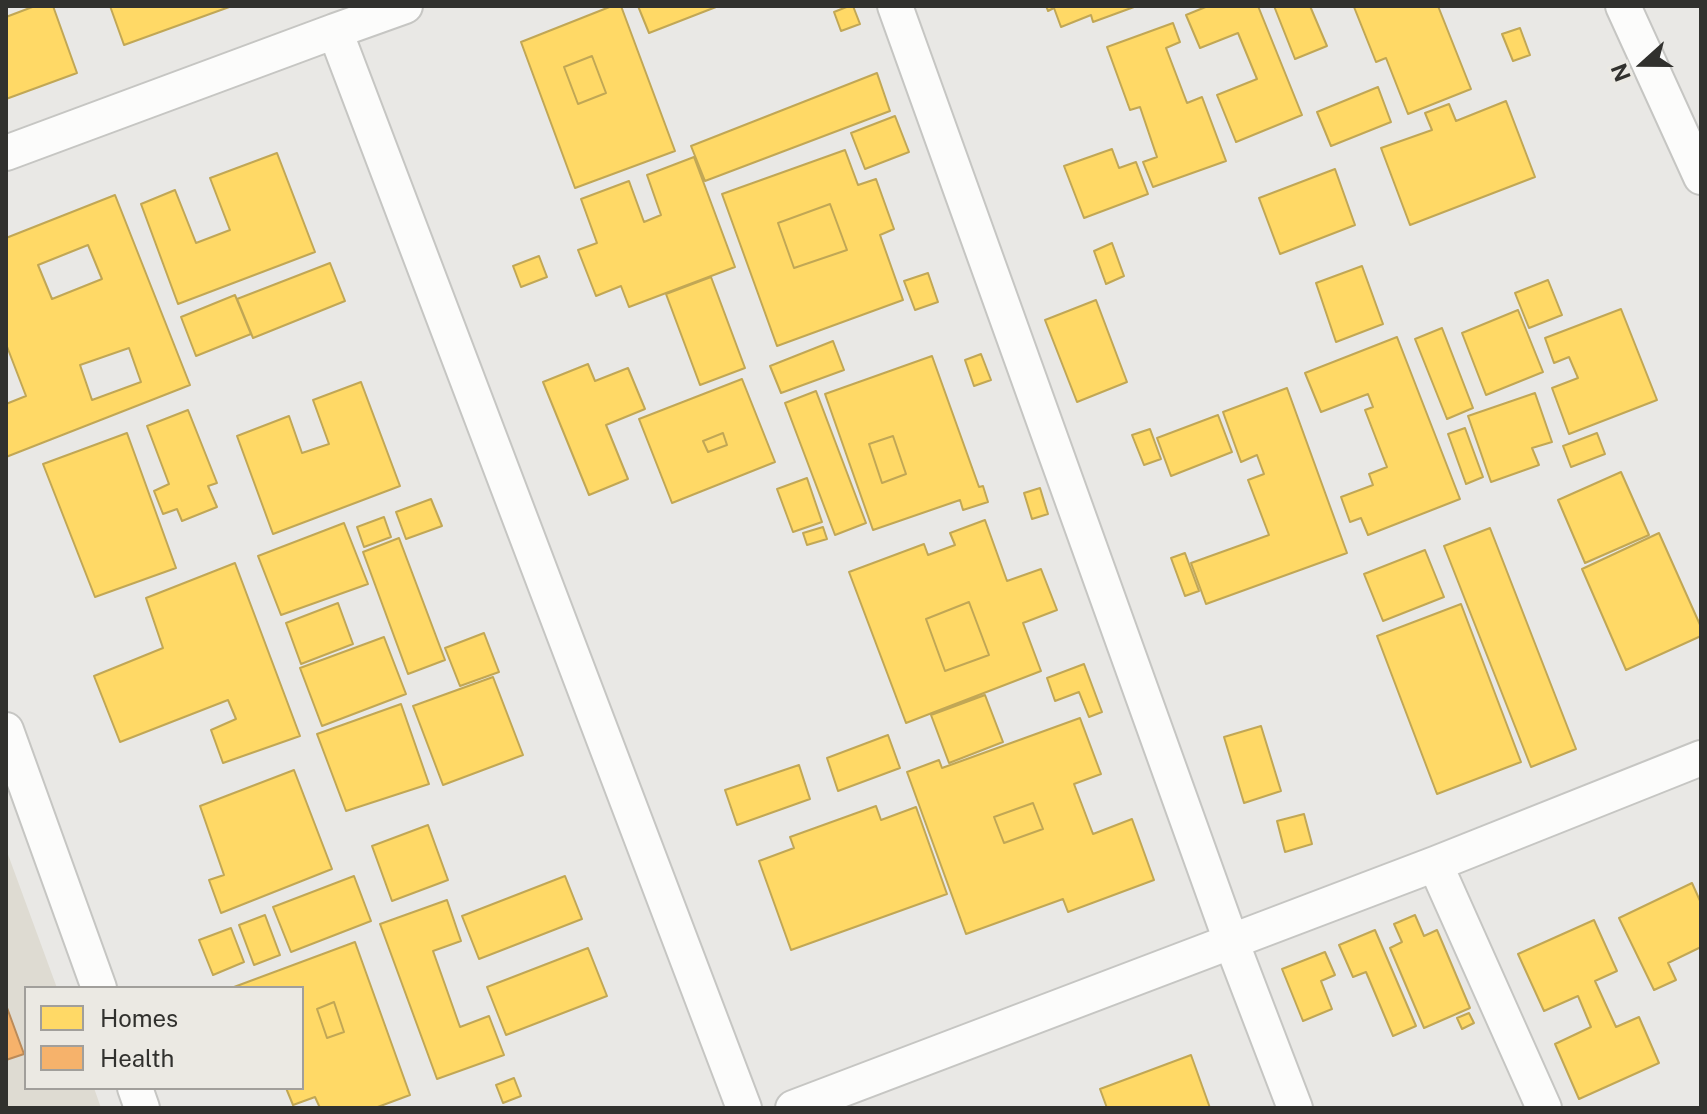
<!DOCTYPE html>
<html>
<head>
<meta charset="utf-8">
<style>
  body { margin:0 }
  #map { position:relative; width:1707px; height:1114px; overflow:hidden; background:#e9e8e5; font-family:"Public Sans",sans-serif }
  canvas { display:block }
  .frame { position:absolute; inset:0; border:8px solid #31312e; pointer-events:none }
  .legend { position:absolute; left:24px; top:986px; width:280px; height:104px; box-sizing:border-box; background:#ebe9e3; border:2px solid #a19f9b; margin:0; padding:10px 14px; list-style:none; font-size:24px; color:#31312e }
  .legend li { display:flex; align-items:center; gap:16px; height:40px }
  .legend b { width:40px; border:2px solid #a19f9b }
  .north { position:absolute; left:1603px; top:24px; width:80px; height:80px; -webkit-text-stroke:6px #ebe9e3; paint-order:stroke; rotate:249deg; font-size:22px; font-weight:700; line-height:32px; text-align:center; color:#31312e }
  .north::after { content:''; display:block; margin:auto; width:28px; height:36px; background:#31312e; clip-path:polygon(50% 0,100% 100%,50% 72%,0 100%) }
</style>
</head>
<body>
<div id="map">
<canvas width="1707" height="1114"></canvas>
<div class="frame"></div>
<ul class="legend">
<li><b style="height:22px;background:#ffd966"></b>Homes</li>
<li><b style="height:22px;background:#f6b26b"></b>Health</li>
</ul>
<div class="north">N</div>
</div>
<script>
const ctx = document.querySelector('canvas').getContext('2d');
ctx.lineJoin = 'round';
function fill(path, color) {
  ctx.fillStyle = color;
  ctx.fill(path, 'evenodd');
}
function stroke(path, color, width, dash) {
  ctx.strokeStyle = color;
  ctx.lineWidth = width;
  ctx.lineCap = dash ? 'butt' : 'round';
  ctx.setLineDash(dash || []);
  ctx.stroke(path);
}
const built = new Path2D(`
  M6,849L57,988H26V1088H94L101,1108H6Z`);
const homes = new Path2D(`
  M35,6H53L77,73L6,99V17Z
  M110,6H232L124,45Z
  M612,6H621L675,151L575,188L521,42ZM592,56L606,93L578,104L564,67Z
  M638,6H716V7L649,33Z
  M849,6H853L860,24L841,31L834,12Z
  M1046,6H1134V7L1093,22L1091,15L1061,27L1054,8L1048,11Z
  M1208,6H1258L1302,115L1236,142L1217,95L1257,79L1238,33L1200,48L1186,15Z
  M1274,6H1310L1327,46L1295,59Z
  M1438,6L1471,89L1408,114L1386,58L1376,62L1354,7Z
  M1173,23L1180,42L1166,48L1187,103L1202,97L1226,161L1153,187L1143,162L1157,157L1140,107L1130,110L1107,47Z
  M1520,28L1530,55L1513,61L1502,34Z
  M592,56L606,93L578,104L564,67Z
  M877,73L890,111L705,181L691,146Z
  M1378,87L1391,122L1331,146L1317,112Z
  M1506,101L1535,177L1410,225L1381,148L1432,130L1425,113L1449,104L1456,121Z
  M895,116L909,152L865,169L851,133Z
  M1112,149L1119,168L1136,162L1148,194L1084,218L1064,166Z
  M845,150L858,185L876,179L894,229L880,235L903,300L777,346L722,194ZM830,204L847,250L794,268L778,223Z
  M277,153L315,252L178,304L141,204L175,190L196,243L230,230L210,178Z
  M694,157L735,267L629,307L621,286L596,296L578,250L597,243L581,199L629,181L644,222L661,215L647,175Z
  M1335,169L1355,225L1280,254L1259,198Z
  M115,195L190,385L6,457V404L26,396L6,344V238ZM88,245L102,279L52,299L38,265ZM129,348L141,382L92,400L80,365Z
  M830,204L847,250L794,268L778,223Z
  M1112,243L1124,276L1106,284L1094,251Z
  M539,256L547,277L521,287L513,266Z
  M330,263L345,301L253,338L237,299Z
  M1362,266L1383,324L1336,342L1316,283Z
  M928,273L938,302L915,310L904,281Z
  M711,277L745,368L700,385L666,294Z
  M1548,280L1562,315L1529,328L1515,293Z
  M235,295L251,334L196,356L181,317Z
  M1096,300L1127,382L1077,402L1045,320Z
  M1621,309L1657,400L1569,434L1552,388L1578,378L1569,357L1554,363L1545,338Z
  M1518,310L1543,372L1486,395L1462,333Z
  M1442,328L1473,408L1447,419L1415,339Z
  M1397,337L1460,499L1368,535L1361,518L1350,522L1341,497L1373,485L1369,474L1387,467L1365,410L1373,407L1368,394L1321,412L1305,373Z
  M833,341L844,370L781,393L770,366Z
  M981,354L991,380L974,386L965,360Z
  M932,356L979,487L983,486L988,502L963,510L960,500L873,530L825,394ZM893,436L906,474L882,483L869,444Z
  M588,364L595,381L628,368L645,409L606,425L628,479L589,495L543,382Z
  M742,379L775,462L672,503L639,419ZM723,433L727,445L708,452L703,441Z
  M361,382L400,486L273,534L237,436L289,416L302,453L329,444L313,400Z
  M1287,388L1347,553L1206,604L1191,563L1269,535L1248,480L1264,474L1257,455L1241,462L1223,412Z
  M816,391L866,523L835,535L785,403Z
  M1535,393L1552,442L1532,448L1539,465L1491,482L1468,416Z
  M188,410L217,483L208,486L217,507L182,521L177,509L163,514L154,491L169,484L147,426Z
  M1218,415L1232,452L1171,476L1157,438Z
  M1465,428L1483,477L1466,484L1448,434Z
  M1150,429L1161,459L1144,465L1132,435Z
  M127,433L176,568L95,597L43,464Z
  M723,433L727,445L708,452L703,441Z
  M1597,433L1605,454L1571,467L1563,446Z
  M893,436L906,474L882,483L869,444Z
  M1621,472L1649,535L1585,563L1558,500Z
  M807,478L822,522L793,532L777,489Z
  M1040,488L1048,514L1032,519L1024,493Z
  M431,499L442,526L406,539L396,512Z
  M384,517L391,537L364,547L357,527Z
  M985,520L1007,581L1041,569L1057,610L1023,623L1041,671L906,723L849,572L924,544L928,555L955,545L950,533ZM969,602L989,655L945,671L926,619Z
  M344,523L368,584L281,615L258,556Z
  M823,527L827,539L807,545L803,533Z
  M1490,528L1576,749L1531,767L1444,546Z
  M1659,533L1701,627V636L1626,670L1582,569Z
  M399,538L445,660L408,674L363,552Z
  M1425,550L1444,597L1383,621L1364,574Z
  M1185,553L1199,591L1185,596L1171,558Z
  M235,563L300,736L223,763L211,730L236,719L228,700L120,742L94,676L163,648L146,598Z
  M969,602L989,655L945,671L926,619Z
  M338,603L353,644L301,664L286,623Z
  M1461,604L1521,762L1437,794L1377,636Z
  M484,633L499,672L460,686L445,648Z
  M384,637L406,694L322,726L300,668Z
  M1084,664L1102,712L1089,717L1079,692L1055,701L1047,678Z
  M493,677L523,755L443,785L413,706Z
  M985,695L1003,742L949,763L931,715Z
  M401,704L429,784L346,811L317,734Z
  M1080,718L1101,774L1074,784L1093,834L1132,819L1154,880L1068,912L1063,899L966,934L907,772L939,760L942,768ZM1033,803L1043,829L1004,843L994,817Z
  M1261,726L1281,791L1244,803L1224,737Z
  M888,735L900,768L838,791L827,758Z
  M799,765L810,799L737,825L725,790Z
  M294,770L332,869L221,913L209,880L224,875L200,806Z
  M1033,803L1043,829L1004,843L994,817Z
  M876,806L881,820L916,807L947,894L791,950L759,861L794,848L790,837Z
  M1304,814L1312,844L1285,852L1277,821Z
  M428,825L448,880L392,901L372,846Z
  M354,876L371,921L291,952L273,907Z
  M565,876L582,919L479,959L462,916Z
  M1692,883L1701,903V947L1668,963L1676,980L1654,990L1619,918Z
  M447,900L461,941L433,951L460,1027L489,1016L504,1055L437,1079L380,924Z
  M265,915L280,955L254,965L239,925Z
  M1415,915L1424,936L1437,930L1470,1008L1424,1028L1390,948L1402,942L1394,924Z
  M1594,920L1617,971L1595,981L1616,1027L1639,1017L1659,1063L1579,1099L1555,1044L1591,1027L1578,996L1544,1011L1518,954Z
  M231,928L244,962L213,975L199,940Z
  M1375,930L1416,1026L1393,1036L1366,972L1353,977L1339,945Z
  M355,942L410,1095L375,1108H320L315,1097L293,1105L286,1088H302V988L234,987ZM334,1002L344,1032L327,1038L317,1009Z
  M588,948L607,996L506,1035L487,987Z
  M1325,952L1335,975L1321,981L1332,1009L1303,1021L1282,969Z
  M334,1002L344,1032L327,1038L317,1009Z
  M1469,1013L1474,1023L1462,1029L1457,1018Z
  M1191,1055L1210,1108H1107L1100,1089Z
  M514,1078L521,1096L503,1103L496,1085Z`);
const health = new Path2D(`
  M6,1005L24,1054L6,1060Z`);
const minor = new Path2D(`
  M405,6L335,31L744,1108
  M895,6L1231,941L1295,1108
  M1623,6L1701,177
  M6,153L335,31
  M6,730L99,988
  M1435,864L1544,1108
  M135,1088L142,1108
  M793,1108L1435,864L1701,758`);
fill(built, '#dedbd2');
fill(homes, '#ffd966');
stroke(homes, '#c1a755', 2);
fill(health, '#f6b26b');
stroke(health, '#bb8b59', 2);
stroke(minor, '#c6c6c3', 38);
stroke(minor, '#fcfcfb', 34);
</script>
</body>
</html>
